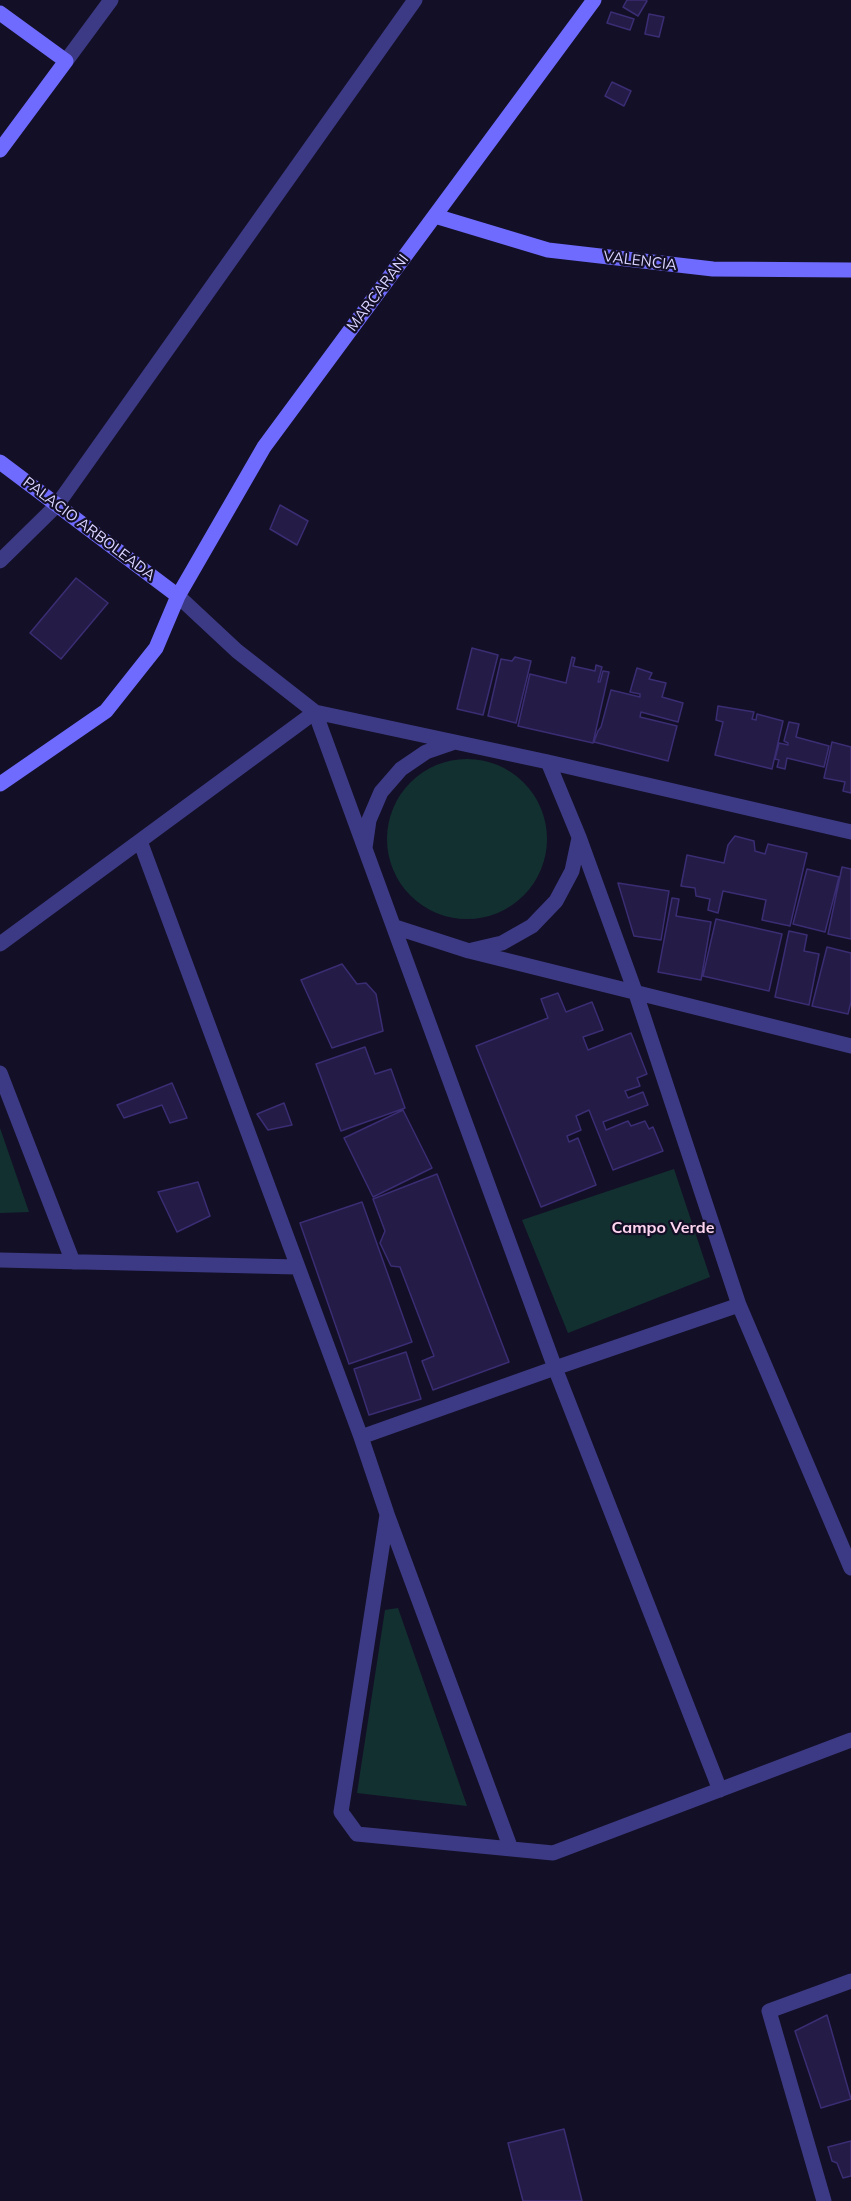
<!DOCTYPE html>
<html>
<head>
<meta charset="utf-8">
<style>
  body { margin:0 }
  canvas { display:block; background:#130f26 }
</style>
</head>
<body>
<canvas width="851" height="2201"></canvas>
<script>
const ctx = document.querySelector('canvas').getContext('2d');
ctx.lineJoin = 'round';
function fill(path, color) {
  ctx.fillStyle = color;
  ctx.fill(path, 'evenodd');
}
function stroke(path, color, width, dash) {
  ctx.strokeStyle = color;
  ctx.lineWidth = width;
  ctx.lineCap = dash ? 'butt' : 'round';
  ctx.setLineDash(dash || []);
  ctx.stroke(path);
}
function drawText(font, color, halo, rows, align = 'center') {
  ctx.font = font + ' Mulish,sans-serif';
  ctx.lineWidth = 4.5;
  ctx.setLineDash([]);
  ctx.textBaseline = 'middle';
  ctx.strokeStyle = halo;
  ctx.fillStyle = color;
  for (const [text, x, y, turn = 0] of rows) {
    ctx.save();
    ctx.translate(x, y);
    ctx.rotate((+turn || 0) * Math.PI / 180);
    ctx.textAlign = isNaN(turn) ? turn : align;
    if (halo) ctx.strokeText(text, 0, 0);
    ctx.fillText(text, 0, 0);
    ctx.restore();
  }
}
const green = new Path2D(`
  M387 839a80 80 0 1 1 160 0a80 80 0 1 1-160 0Z
  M0,1128L29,1212L0,1213Z
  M674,1169L710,1277L568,1333L522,1220Z
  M398,1608L467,1806L357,1793L385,1610Z`);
const building = new Path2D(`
  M627,0H646L647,1L638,16L623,7Z
  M611,12L634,19L630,30L607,23Z
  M649,14L664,17L659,37L645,34Z
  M612,82L631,91L624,106L605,96Z
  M280,505L308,521L297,545L270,529Z
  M76,578L108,603L61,659L30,633Z
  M472,648L498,655L483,715L457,709Z
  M515,657L531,661L516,723L488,716L501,659L512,661Z
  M572,657L575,658L573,666L595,671L596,665L602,667L598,682H600L603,671L609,672L593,743L518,726L530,674L566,683Z
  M637,668L652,673L649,679L666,683L662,697L683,703L678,722L641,712L640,717L677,726L668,761L594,742L598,731L601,727L611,690L640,697V694L630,692Z
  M718,706L754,712L752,719L756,720L757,714L783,721L772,769L715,755L723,722L716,720Z
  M789,722L799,724L796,737L829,746L824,767L787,758L785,769L777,767L779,760L775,759L779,743L788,745V743L784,741Z
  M832,742L851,747V793L843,791L845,782L824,778Z
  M735,836L754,841L755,851L765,854L768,844L807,853L790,926L762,920L766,900L723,891L718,913L708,910L710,899L696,896L695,888L681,886L687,855L724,863L728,845Z
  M842,867L851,869V939L828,934Z
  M807,869L839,877L825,932L793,924Z
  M618,883L669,891L661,940L634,936Z
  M672,898L679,899L676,916L711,922L701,980L658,972Z
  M716,919L782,934L769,991L703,976Z
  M789,931L807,935L804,951L819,954L809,1005L775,997Z
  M827,947L851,953V1002L848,1014L812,1006Z
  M342,964L357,984L366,983L376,994L383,1031L332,1048L301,980Z
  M558,993L566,1012L592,1002L603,1030L583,1037L588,1050L631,1033L647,1074L637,1078L640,1086L625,1091L628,1098L643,1092L648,1105L603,1122L606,1130L628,1121L631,1126L645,1121L649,1129L653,1127L663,1151L613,1170L589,1110L576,1116L581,1130L567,1136L569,1142L578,1138L596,1185L541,1207L476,1046L548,1018L541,999Z
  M365,1047L375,1074L391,1069L405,1108L341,1131L316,1064Z
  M172,1083L187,1118L170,1123L162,1105L124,1118L117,1105Z
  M284,1103L292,1125L268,1130L257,1114Z
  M403,1110L432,1168L373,1197L344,1138Z
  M437,1174L509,1362L433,1390L422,1361L434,1356L400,1267L391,1266L380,1243L385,1231L373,1199Z
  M198,1182L210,1216L177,1232L158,1192Z
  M362,1202L412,1342L349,1364L300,1223Z
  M406,1352L421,1399L369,1415L354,1369Z
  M827,2015L851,2099L821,2108L795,2031Z
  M564,2129L582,2201H523L508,2143Z
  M851,2141V2176L843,2178L837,2163L832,2161L828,2147Z`);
const street = new Path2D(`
  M66,61L111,0
  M0,561L57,505L415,0
  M178,596L237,651L315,712L548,762L851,832
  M315,712L555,1368L720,1790
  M548,762L579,837L636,994L739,1305L851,1568
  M140,841L361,1437L387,1514L511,1849
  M365,848L369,820L381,792L401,769L426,752L455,742
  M395,927L469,951L851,1046
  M0,944L315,712
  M472,950L502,943L532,926L556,901L572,871L579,838
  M0,1073L73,1262
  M0,1260L297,1267
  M361,1437L555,1368L739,1305
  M387,1515L341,1812L357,1834L553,1853L851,1740
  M824,2201L769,2011L851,1981`);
const secondary = new Path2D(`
  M0,13L66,61L0,150
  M435,216L548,250L713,269L851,270
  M0,462L178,596
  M0,784L106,711L156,648L178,596L264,447L594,0`);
const streetNames = [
  ["VALENCIA",640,261,7],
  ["MARCARANI",378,293,-53],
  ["PALACIO ARBOLEADA",89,529,37]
];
const neighbourhoodNames = [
  ["Campo Verde",663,1228]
];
fill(green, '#12302f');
fill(building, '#241b47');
stroke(building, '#3b2d73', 1.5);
stroke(street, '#3d3a85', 15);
stroke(secondary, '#6f6bff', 15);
drawText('15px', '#d9d4ff', '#130f26', streetNames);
drawText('bold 16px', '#ffd6f0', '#130f26', neighbourhoodNames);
</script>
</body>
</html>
